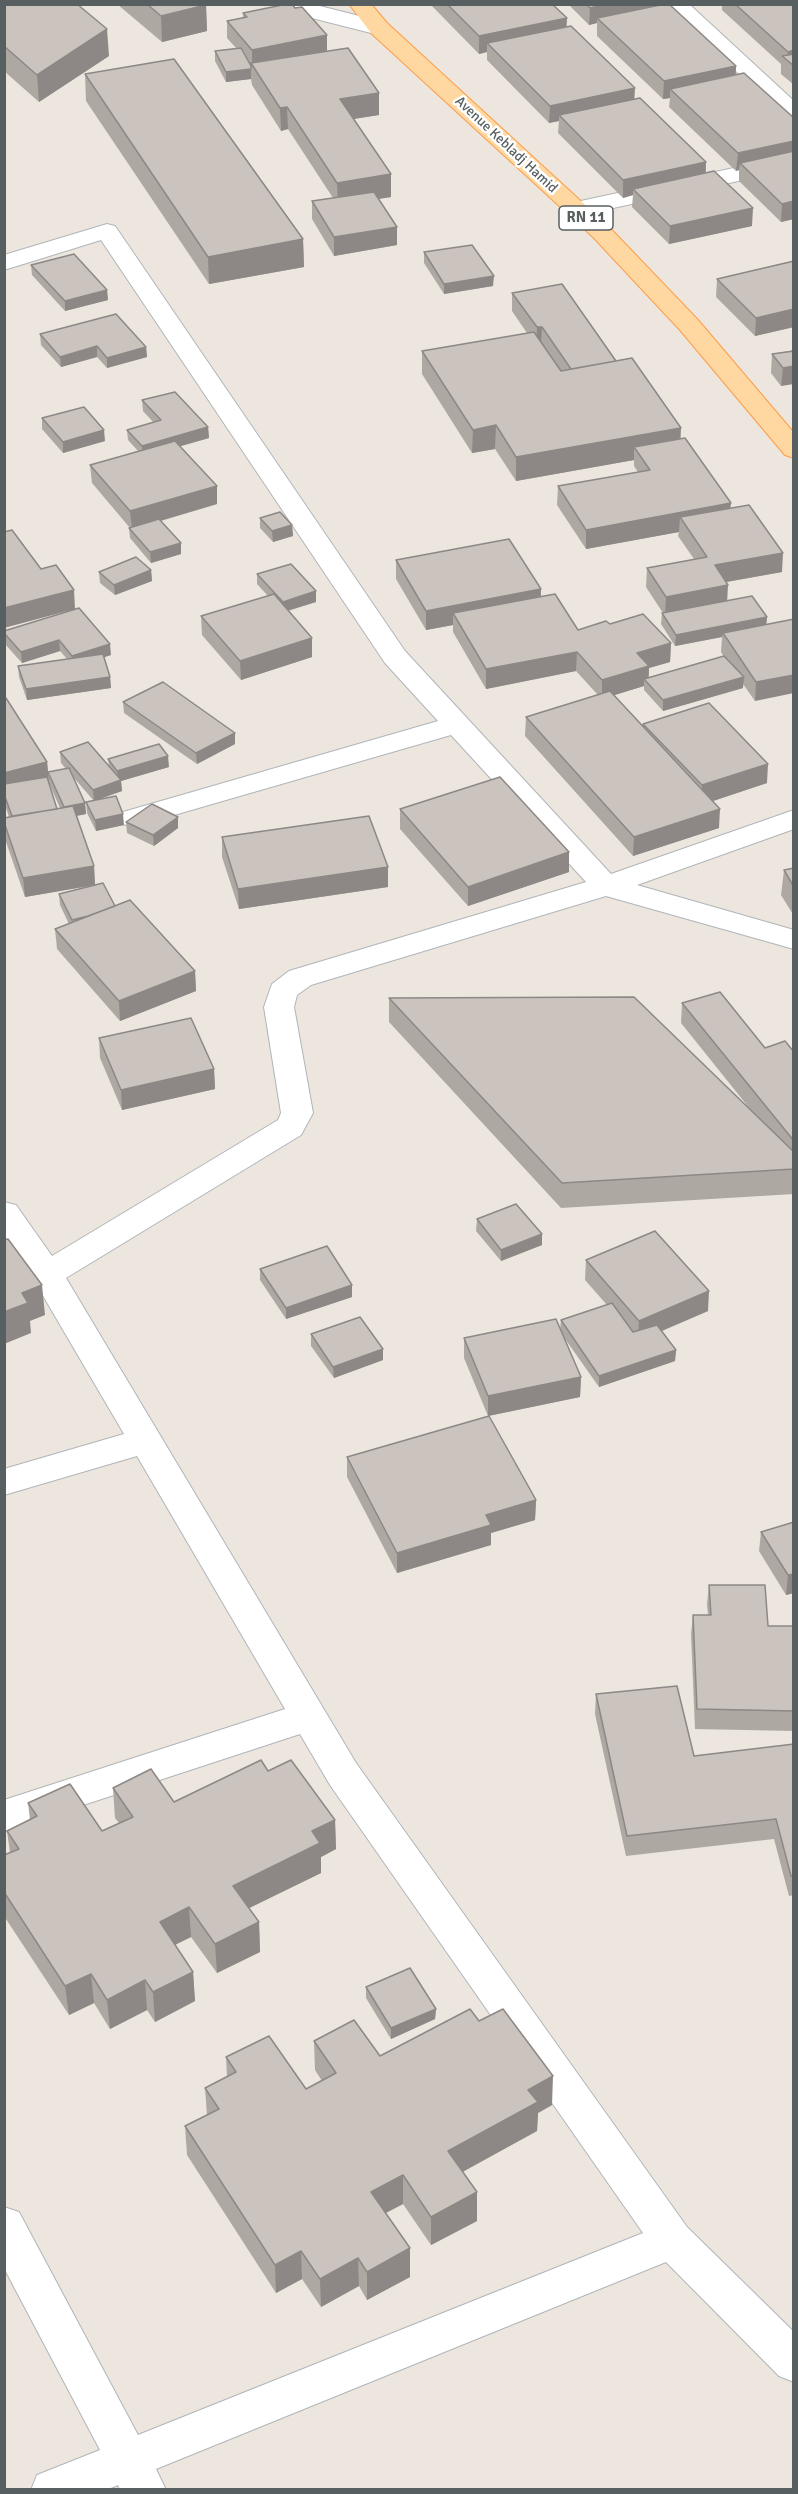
<!DOCTYPE html>
<html>
<head>
<meta charset="utf-8">
<style>
  body { margin:0 }
  #map { position:relative; width:798px; height:2494px; overflow:hidden; background:#ede6df; font-family:Signika,sans-serif }
  canvas { display:block }
  .frame { position:absolute; inset:0; border:6px solid #585f61; pointer-events:none }
</style>
</head>
<body>
<div id="map">
<canvas width="798" height="2494"></canvas>
<div class="frame"></div>
</div>
<script>
const ctx = document.querySelector('canvas').getContext('2d');
ctx.lineJoin = 'round';
function stroke(path, color, width, dash) {
  ctx.strokeStyle = color;
  ctx.lineWidth = width;
  ctx.lineCap = dash ? 'butt' : 'round';
  ctx.setLineDash(dash || []);
  ctx.stroke(path);
}
function fill(path, color) {
  ctx.fillStyle = color;
  ctx.fill(path, 'evenodd');
}
function drawText(font, color, halo, rows, align = 'center') {
  ctx.font = font + ' Signika,sans-serif';
  ctx.lineWidth = 5;
  ctx.setLineDash([]);
  ctx.textBaseline = 'middle';
  ctx.strokeStyle = halo;
  ctx.fillStyle = color;
  for (const [text, x, y, turn = 0] of rows) {
    ctx.save();
    ctx.translate(x, y);
    ctx.rotate((+turn || 0) * Math.PI / 180);
    ctx.textAlign = isNaN(turn) ? turn : align;
    if (halo) ctx.strokeText(text, 0, 0);
    ctx.fillText(text, 0, 0);
    ctx.restore();
  }
}
const minor = new Path2D(`
  M274,4H312L387,23L390,28L387,33L379,35L276,9Z
  M666,4H689L794,101V121L786,119Z
  M794,155V169L576,216L568,214L564,209L568,204L576,202Z
  M107,224L115,226L405,651L611,874L794,810V829L637,885L794,930V949L606,896L311,985L297,995L294,1007L313,1113L301,1135L66,1278L356,1763L687,2227L794,2332V2382L779,2376L666,2262L156,2469L166,2490H120L118,2485L106,2490H31L37,2475L100,2450L4,2268V2207L19,2212L138,2435L643,2233L330,1785L300,1734L4,1831V1800L285,1709L137,1456L4,1495V1469L124,1434L35,1282L4,1238V1202L16,1205L52,1256L278,1120L281,1113L264,1007L272,984L289,971L586,882L451,735L143,824L133,827L123,824L118,818L123,812L438,721L385,663L101,240L4,270V255Z`);
const major = new Path2D(`
  M349,4H371L387,23L609,227L698,320L794,433V458L785,455L680,330L593,237L371,33Z`);
const wall = new Path2D(`
  M4,4L109,56L39,102L4,71Z
  M117,4H206L207,31L162,42Z
  M430,4H552L567,18L566,27L634,99L706,162V173L752,226L669,244L632,207L633,195L623,198L558,133L559,121L549,123L487,60V52L479,54Z
  M568,4H661L736,66V75L794,118V219L781,222L739,181V170L736,171L669,107L670,98L663,99L597,36V23L589,25Z
  M722,4H794V85L781,74V64L722,10Z
  M243,13L327,51L379,93V115L354,119L391,174V197L378,199L397,227V245L334,256L312,219V201L333,198L288,129L281,131L252,85L251,79L226,82L215,61V51L236,48L227,38V21L243,18Z
  M85,74L303,239L304,267L209,284L86,101Z
  M424,252L493,286L444,294L424,263Z
  M794,261V327L755,336L716,297L717,279Z
  M31,265L107,290L108,300L65,311L32,275Z
  M512,293L616,361L680,439L730,508L782,572L727,582V601L767,617L755,701L743,684V688L663,711L644,690V686L614,695L643,726V724L767,783L713,801L719,828L633,856L525,736L526,717L598,695L576,671L486,689L453,632V625L426,630L396,579V560L541,589V596L578,630L610,624L671,643L670,662L649,668V678L725,658L721,652L722,637L675,646L661,624L662,613H663L646,587L647,568L694,559L678,536L679,532L586,549L557,505L558,486L638,472L634,466V460L516,481L495,449L472,453L422,374V351L527,333L512,311Z
  M40,334L146,347L147,357L107,368L97,357L61,367L41,345Z
  M794,350L781,386L771,373L772,354Z
  M142,400L208,427L209,438L180,446L217,504L161,521L181,543V554L151,563L130,538L129,528H130L92,483L90,465L138,451L128,440L127,430L154,423L143,411Z
  M42,418L105,441L63,453L42,429Z
  M260,518L292,525L293,536L273,542L260,528Z
  M151,570L152,581L115,595L100,583L99,572Z
  M257,574L316,602L288,611L312,657L241,680L202,635L201,616L268,596L257,584Z
  M79,608L111,655L104,657L110,677L111,688L27,700L19,677L18,666L67,659L60,651L22,663L4,643V631Z
  M4,698L47,762L49,781H48L57,809L60,808L49,783L48,772L66,769L61,763L60,752L109,766L108,759L169,767L121,781L122,791L94,801L74,778L85,803L86,814L77,816L94,866L95,885L115,906L195,971L196,991L120,1021L57,949L55,929L69,924L60,905L59,894L94,885L25,897L4,836V818L9,817L4,802Z
  M123,702L235,733V744L197,764L124,713Z
  M86,802L124,825L96,831L87,813Z
  M400,809L569,872L468,906L400,829Z
  M126,822L178,828L154,846L127,833Z
  M222,837L388,867V887L239,909L222,857Z
  M794,868V916L781,895L784,870Z
  M389,998L754,1114L681,1023L682,1003L765,1048L794,1052V1194L561,1208L389,1022Z
  M99,1038L214,1069L215,1089L122,1110L100,1058Z
  M477,1219L542,1234V1245L501,1261L476,1231Z
  M586,1260L708,1311L662,1331L676,1350L675,1361L599,1387L563,1336L581,1377L580,1397L488,1416L464,1358V1338L560,1330L561,1320L607,1305L585,1280Z
  M260,1269L352,1285V1297L286,1319L260,1280Z
  M311,1334L383,1349V1360L334,1378L311,1346Z
  M347,1457L536,1500L535,1520L491,1533V1545L397,1573L347,1477Z
  M794,1522V1593L786,1595L759,1551L761,1532Z
  M709,1585L768,1626H794V1731L695,1729L691,1634L693,1615H708L707,1604Z
  M596,1694L694,1756L794,1744V1895L789,1896L774,1839L626,1856L595,1714Z
  M268,1771L335,1820L336,1849L321,1857V1873L249,1908L259,1922L260,1952L217,1973L191,1937L175,1945L193,1972L195,2001L155,2022L147,2010L110,2029L94,2003L69,2015L4,1916V1856L10,1853L7,1831L30,1820L28,1803L102,1831L119,1823L115,1818L113,1788L174,1802Z
  M366,1987L436,2009L435,2019L391,2039L366,1998Z
  M479,2021L552,2105L538,2113L537,2131L463,2171L477,2221L431,2245L403,2204L386,2213L410,2277L367,2300L359,2286L321,2307L302,2279L276,2293L187,2155L185,2126L207,2115L205,2088L227,2077L226,2057L306,2089L322,2081L315,2070L314,2041L380,2056Z`);
const shadedWall = new Path2D(`
  M606,4H661V10L597,18V23L589,25L590,8Z
  M206,5L207,31L162,42L161,16Z
  M567,18L566,36L487,43V52L479,54V36Z
  M107,29L109,56L39,102L37,75Z
  M327,35V53L252,64V50Z
  M794,50V66L787,61L788,52Z
  M736,66L735,83L670,89V98L663,99L664,81Z
  M251,69V79L226,82V72Z
  M635,88L634,105L559,115V121L549,123L550,106Z
  M379,93V115L340,121V99Z
  M287,107L288,129L281,131L280,108Z
  M794,141V158L740,163L739,170L736,171L738,153Z
  M706,162L705,179L633,189V195L623,198V180Z
  M391,174V197L338,205L337,183Z
  M794,201V219L781,222L782,204Z
  M753,208L752,226L669,244L670,226Z
  M397,227V245L334,256V237Z
  M303,239L304,267L209,284L208,257Z
  M494,276L493,286L444,294V284Z
  M107,290L108,300L65,311V301Z
  M794,309V327L755,336L756,318Z
  M537,327H542L541,345L536,346Z
  M97,346V357L61,367L60,357Z
  M146,347L147,357L107,368V358Z
  M794,366V384L781,386L783,368Z
  M496,425L495,449L472,453L473,430Z
  M208,427L209,438L143,457L142,446Z
  M681,428L680,452L634,447V460L516,481V457Z
  M104,430L105,441L63,453V442Z
  M217,486V504L132,529L130,511Z
  M731,503L729,522L680,517L679,532L586,549V530Z
  M292,525L293,536L273,542L272,531Z
  M181,543V554L151,563L150,552Z
  M783,553L782,572L714,584L715,565Z
  M151,570L152,581L115,595L114,585Z
  M728,585L727,604L665,616L666,597Z
  M541,589L540,608L453,613V625L426,630V611Z
  M74,590L75,609L4,628V608Z
  M316,591V602L283,612V602Z
  M767,617L766,628L723,633L722,637L675,646L676,635Z
  M312,638V657L241,680L240,661Z
  M59,640L60,651L22,663L21,652Z
  M671,643L670,662L649,668L648,683L644,679V686L602,699V680L637,653Z
  M110,644L111,655L73,667L72,656Z
  M577,652L576,671L486,689V669Z
  M794,675V693L755,701L756,682Z
  M110,677L111,688L27,700L26,689Z
  M744,677L743,688L663,711V700Z
  M235,733V744L197,764L196,753Z
  M168,756L169,767L121,781L122,791L94,801L93,790L118,781L117,771Z
  M47,762L49,781L4,793V773Z
  M768,764L767,783L701,805L702,785Z
  M85,803L86,814L64,818V807Z
  M720,809L719,828L633,856L634,837Z
  M123,814L124,825L96,831L95,820Z
  M178,817V828L154,846L153,835Z
  M569,852V872L468,906V887Z
  M94,866L95,885L25,897L23,878Z
  M388,867V887L239,909L238,889Z
  M195,971L196,991L120,1021L119,1001Z
  M214,1069L215,1089L122,1110L121,1090Z
  M542,1234V1245L501,1261V1250Z
  M42,1285L45,1315L30,1321L31,1333L4,1344V1312L22,1293Z
  M352,1285V1297L286,1319V1308Z
  M709,1291L708,1311L638,1341L639,1321Z
  M383,1349V1360L334,1378L333,1367Z
  M676,1350L675,1361L599,1387V1376Z
  M581,1377L580,1397L488,1416V1396Z
  M536,1500L535,1520L491,1533V1545L397,1573V1553L486,1515Z
  M794,1574V1593L786,1595L788,1575Z
  M335,1820L336,1849L321,1857V1873L235,1915L233,1886L312,1831Z
  M189,1907L191,1937L162,1951L160,1922Z
  M259,1922L260,1952L217,1973L215,1944Z
  M193,1972L195,2001L155,2022L153,1992Z
  M91,1974L94,2003L69,2015L65,1986Z
  M145,1980L147,2010L110,2029L107,2000Z
  M436,2009L435,2019L391,2039V2028Z
  M553,2076L552,2105L538,2113L537,2131L448,2180V2151L528,2090Z
  M403,2175V2204L372,2220L371,2192Z
  M477,2192V2221L431,2245V2217Z
  M410,2248V2277L367,2300V2272Z
  M301,2251L302,2279L276,2293L275,2265Z
  M358,2258L359,2286L321,2307L320,2279Z`);
const building = new Path2D(`
  M4,4H77L107,29L37,75L4,46Z
  M147,4H206V5L161,16Z
  M287,4H292L295,8L302,7L327,35L252,50L227,21L247,17L243,13Z
  M447,4H552L567,18L479,36Z
  M586,4H606L590,8Z
  M665,4H669L736,66L664,81L597,18Z
  M735,4H794V50L788,52Z
  M571,26L635,88L550,106L487,43Z
  M241,48L251,66V69L226,72L215,51Z
  M348,48L379,93L340,99L391,174L337,183L287,107L280,108L251,63Z
  M794,54V66L782,56Z
  M174,59L303,239L208,257L85,74Z
  M744,73L794,118V141L738,153L670,89Z
  M640,98L706,162L623,180L559,115Z
  M794,151V201L782,204L740,163Z
  M714,171L753,208L670,226L633,189Z
  M374,192L397,227L334,237L312,201Z
  M472,245L494,276L444,284L424,252Z
  M74,254L107,290L65,301L31,265Z
  M794,261V309L756,318L717,279Z
  M562,284L616,361L571,369L542,327H537L512,293Z
  M116,314L146,347L107,358L97,346L60,357L40,334Z
  M534,332L561,371L632,358L681,428L516,457L496,425L473,430L422,351Z
  M794,351V366L783,368L772,354Z
  M175,392L208,427L142,446L127,430L161,420L142,400Z
  M84,407L104,430L63,442L42,418Z
  M685,438L731,503L586,530L558,486L650,470L634,447Z
  M175,441L217,486L130,511L90,465Z
  M749,505L783,553L715,565L728,585L666,597L647,568L707,557L680,517Z
  M280,512L292,525L272,531L260,518Z
  M159,519L181,543L150,552L129,528Z
  M12,530L41,569L56,565L74,590L4,608V532Z
  M509,539L541,589L426,611L396,560Z
  M136,557L151,570L114,585L99,572Z
  M291,564L316,591L283,602L257,574Z
  M274,594L312,638L240,661L201,616Z
  M555,594L578,630L606,621L610,624L643,614L671,643L637,653L649,666L602,680L577,652L486,669L453,613Z
  M752,596L767,617L676,635L662,613Z
  M79,608L110,644L72,656L59,640L21,652L4,633V631Z
  M794,619V675L756,682L723,633Z
  M103,654L110,677L26,689L18,666Z
  M724,656L744,677L663,700L644,679Z
  M163,682L235,733L196,753L123,702Z
  M610,691L720,809L634,837L526,717Z
  M4,698H6L47,762L4,773Z
  M709,703L768,764L702,785L643,724Z
  M88,742L121,780L93,790L60,752Z
  M159,744L168,756L117,771L108,759Z
  M69,768L85,803L64,807L48,772Z
  M47,777L57,809L12,816L4,794V784Z
  M500,777L569,852L468,887L400,809Z
  M116,796L123,814L95,820L86,802Z
  M152,804L178,817L153,835L126,822Z
  M73,806L94,866L23,878L4,822V818Z
  M369,816L388,867L238,889L222,837Z
  M794,868V887L784,870Z
  M103,883L115,906L88,916L72,920L59,894Z
  M130,900L195,971L119,1001L55,929Z
  M720,992L765,1048L785,1041L794,1052V1141L682,1003Z
  M634,997L794,1152V1169L562,1183L389,998Z
  M191,1018L214,1069L121,1090L99,1038Z
  M516,1204L542,1234L501,1250L477,1219Z
  M655,1231L709,1291L639,1321L586,1260Z
  M8,1239L42,1285L22,1293L28,1303L4,1312V1240Z
  M327,1246L352,1285L286,1308L260,1269Z
  M612,1303L633,1332L657,1325L676,1350L599,1376L561,1320Z
  M360,1317L383,1349L333,1367L311,1334Z
  M556,1319L581,1377L488,1396L464,1338Z
  M489,1416L536,1500L486,1515L491,1525L397,1553L347,1457Z
  M794,1522V1574L788,1575L761,1532Z
  M709,1585H765L768,1626H794V1711L697,1709L693,1615H711Z
  M677,1686L694,1756L794,1744V1876H791L776,1819L627,1836L596,1694Z
  M261,1760L268,1771L291,1760L335,1820L312,1831L320,1843L233,1886L259,1922L215,1944L189,1907L160,1922L193,1972L153,1992L145,1980L107,2000L91,1974L65,1986L4,1892V1855L19,1849L7,1831L37,1816L28,1803L70,1784L102,1831L133,1817L113,1788L151,1769L174,1802Z
  M410,1968L436,2009L391,2028L366,1987Z
  M470,2009L479,2021L503,2009L553,2076L528,2090L538,2102L448,2151L477,2192L431,2217L403,2175L371,2192L410,2248L367,2272L358,2258L320,2279L301,2251L275,2265L185,2126L219,2109L205,2088L236,2072L226,2057L269,2036L306,2089L336,2073L314,2041L354,2020L380,2056Z`);
const farStreetnames = [
  ["Avenue Kebladj Hamid",506,145,43]
];
const shields = [
  [586,218,54]
];
const shieldNames = [
  ["RN 11",586,218]
];
stroke(minor, '#b0b5b8', 2);
stroke(major, '#fc9c48', 2);
fill(minor, '#fff');
fill(major, '#ffd8a1');
fill(wall, '#aea8a3');
fill(shadedWall, '#8d8885');
fill(building, '#cac3be');
stroke(building, '#8d8885', 1.5);
drawText('14px', '#585f61', '#fff', farStreetnames);
for (const [x, y, w] of shields) {
  const box = new Path2D();
  box.roundRect(x - w / 2, y - 12, w, 24, 4.5);
  ctx.fillStyle = '#fff';
  ctx.fill(box);
  stroke(box, '#585f61', 1.5);
}
drawText('bold 15px', '#585f61', null, shieldNames);
</script>
</body>
</html>
